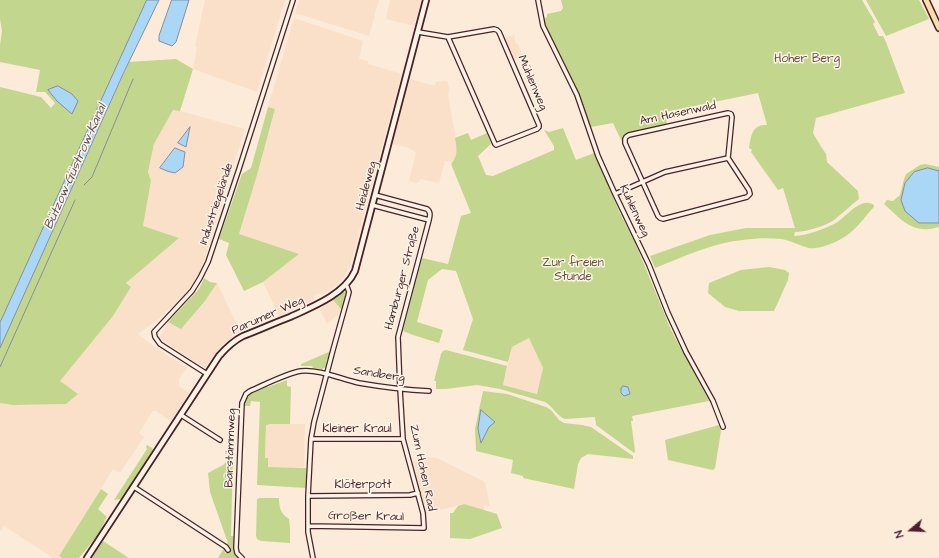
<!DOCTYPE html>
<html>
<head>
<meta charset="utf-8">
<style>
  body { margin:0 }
  #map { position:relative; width:939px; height:558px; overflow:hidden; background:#fbebd8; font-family:"Architects Daughter",sans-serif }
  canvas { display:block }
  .north { position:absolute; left:891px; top:510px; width:40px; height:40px; -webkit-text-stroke:3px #fcf5e5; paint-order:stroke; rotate:251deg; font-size:11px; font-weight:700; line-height:16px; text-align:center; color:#4a1f2b }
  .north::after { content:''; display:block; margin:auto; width:14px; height:18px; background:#4a1f2b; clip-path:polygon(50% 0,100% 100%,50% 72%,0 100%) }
</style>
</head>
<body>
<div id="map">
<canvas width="939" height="558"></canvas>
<div class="north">N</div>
</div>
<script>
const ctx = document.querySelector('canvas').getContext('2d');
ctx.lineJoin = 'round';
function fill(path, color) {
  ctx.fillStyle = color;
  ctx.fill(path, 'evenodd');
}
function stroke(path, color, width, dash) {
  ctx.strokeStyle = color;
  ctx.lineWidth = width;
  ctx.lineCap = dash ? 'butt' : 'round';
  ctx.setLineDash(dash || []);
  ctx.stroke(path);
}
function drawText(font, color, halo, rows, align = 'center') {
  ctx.font = font + ' "Architects Daughter",sans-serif';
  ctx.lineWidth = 3;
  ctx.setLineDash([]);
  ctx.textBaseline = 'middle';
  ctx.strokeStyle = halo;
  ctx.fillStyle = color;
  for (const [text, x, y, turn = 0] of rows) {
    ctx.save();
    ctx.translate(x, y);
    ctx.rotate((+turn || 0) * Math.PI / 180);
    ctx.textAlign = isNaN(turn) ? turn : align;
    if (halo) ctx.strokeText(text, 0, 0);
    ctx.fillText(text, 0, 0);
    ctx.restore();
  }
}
const built = new Path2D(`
  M205,0H285L257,92L193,69L197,47L195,46Z
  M299,0H379L374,15H375L369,36L295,13Z
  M390,0H419L421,1L414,26L386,19Z
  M294,18L363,41L359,59L368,61V64L399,73L401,75L350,266L343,279L326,293L322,295L319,293L313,297L314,300L279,316L263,282L299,254L239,234L257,175L275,110L268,107Z
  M514,35L516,44H518L522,55L513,59L504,38Z
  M410,79L435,86L436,82L447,81L449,88L448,94L457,147L456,157L452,162L445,161L439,183L421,179L417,183L409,181L416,153L409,148L392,144Z
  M173,109L245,129L200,273L193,284L175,304L165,312V314L138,334L155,347L187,368L179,379V386L189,393L171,421L156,411H153L139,433L144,437L120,473L113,469L58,558H53L4,526L1,531L0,530V403L13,405L66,404L77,394L59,381L113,316L131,287L126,283L179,238L143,226L151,181L148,172L154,144Z
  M217,283L240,331L221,346L205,368L159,338L168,322L181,328L205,301Z
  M332,299L342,310L327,324L320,310L329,301Z
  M529,338L543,367L538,394L503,385L512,347Z
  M270,424H305L304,467H268L265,458L266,425Z
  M429,457L437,458L485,482L490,506L483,505L485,511L464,504L426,513L413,461Z`);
const green = new Path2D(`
  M0,0H147L0,323V87L41,97L51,108L55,103L45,92H36L40,70L0,62V45L2,31L0,19Z
  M561,0H862L875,22L873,24L879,36H883L886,42L905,93L816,118L813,133L820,145L826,154L827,162L858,191L859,199C851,205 843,213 834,220C825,226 806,232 795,232L794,236C809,235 824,229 836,223C846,217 861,196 874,205V207C866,215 860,225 851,232C843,240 820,250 809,248C800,246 792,241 782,239C769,238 756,238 743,240C712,243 683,257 655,268L650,256L710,235L746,228H795L783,188L778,190L751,152L752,150L749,148C751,136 752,124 767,125L758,93L665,112L667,125L628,133L625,135L622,142L613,123L591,127L579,96L549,35L544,19L547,17V14L561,11L563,8Z
  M866,0H919L929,19L886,36Z
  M176,59L193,69L180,111L173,110L154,144L148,172L151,181L143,226L179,238L126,283L131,287L113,316L60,381L78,394L66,404L13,405L0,403V348L129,62Z
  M268,107L275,109L257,175L239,234L299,254L263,282L244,291L226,255L229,243L219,239L242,174L251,168Z
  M563,128L576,160L594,153L620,213L634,240L671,330L709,401L632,416L633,421H631L635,451L634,453L596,425L595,417L565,419C558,417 552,406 545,402L500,389L477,385L446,389H436V381H434L441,354L443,351L446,350L507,366L503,385L537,394L543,368L529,338L512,347L508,362L463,350L473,319L456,271L442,269L428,280L417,322L443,330L439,343L413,335L403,331L422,258L448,264L461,216L471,213L451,164C458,156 457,149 455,138L468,133L471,140L487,133L491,144L478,156L486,175L493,176L554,150V146L544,130L549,132Z
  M925,164L939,167V227C934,228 928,230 923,229C906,228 896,214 884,204L887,200L893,201L900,195L904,179L906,174L920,165Z
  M769,267L785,270L789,273L788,280L774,311H739L725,307L708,293L709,283L741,270Z
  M204,278L210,282L217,283L205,301L181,329L168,322L199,289Z
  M342,292H345L346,294L342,310L332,299Z
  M331,351L329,359H327L326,362L327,363L326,367L322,369L313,368L312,366H301V364Z
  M287,380V386L291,387L290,424H270L266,425L265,458H268V467L306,468V488L257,485L260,402L251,401L250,406H244C247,392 255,391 266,386L268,387Z
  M483,391L507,394L546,407L551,410L559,420L564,423L582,425L591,427L633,456V459L588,454L581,458L578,464L574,489L523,478V476L511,473L513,460L476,451L475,429Z
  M719,425L721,431L715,468L713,470L668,460L665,440Z
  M147,445L152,448L153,450L121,499L114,500L147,449L146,447Z
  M233,455L231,536H234V551L238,558H218L224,548L225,553H228L230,552L231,550L230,546L225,544L228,543L210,492L208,473L223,465Z
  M101,489L108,494L98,509L107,517C104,521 104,524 102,529C95,539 87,548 79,558H62L59,556Z
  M260,498H279C279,508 281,514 289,519L290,528V543L261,541L257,539L256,536L257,499Z
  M464,504L497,514L502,528L470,539L450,538V513H453L458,506Z
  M103,541L129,558H92Z`);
const water = new Path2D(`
  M147,0H159L124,72L0,348V323Z
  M172,0H189L176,42L172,46L159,41V36Z
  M58,86L72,94L78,101L72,114L57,101L48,90Z
  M190,127L186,147L178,143Z
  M175,148L185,152L183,167L175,173L167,171L160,168Z
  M928,168L939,171V223H919L905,211L901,200L905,183L914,172Z
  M623,386L628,387L630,394L624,396L621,393V389Z
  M481,410L495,422L489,427L481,443L478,429Z`);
const stream = new Path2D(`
  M84,185L92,177L133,79
  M0,367L75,200`);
const street = new Path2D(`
  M538,0L543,26L577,95L598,156L615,194L649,265L668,313L686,352L713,401L723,427
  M418,32L448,37L494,29L497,30L499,32L539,125V127L537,129L496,145L495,144L448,37
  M728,113L731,114L732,117L728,158L749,190L750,194L747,197L663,219L660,218L658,216L625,143V139L626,137L629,135Z
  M615,194L665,172L728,158
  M372,205L429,220C430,216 431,212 427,209L375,195
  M207,374L160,344L155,337L154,332L192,291L200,278L208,262L239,169L293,0
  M181,415L220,440
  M311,439H403
  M134,487L226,547L228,550
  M308,496L410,495L418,493
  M308,526L424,528L423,513L403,439L400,389L398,337L429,220
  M242,558L237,553L236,548L242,403L246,394L250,391C264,385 287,373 301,371C319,369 341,379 359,383C382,387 405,390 429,391
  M313,558L308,532V496L311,439L314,422L333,350L348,296L349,292L346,284`);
const secondary = new Path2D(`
  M87,558L219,356C226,348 233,341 243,336C259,330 274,323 290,317C312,307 344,295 355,271L426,0`);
const primary = new Path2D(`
  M926,0L939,28`);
const parkNames = [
  ["Hoher Berg",807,59],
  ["Zur freien",573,263],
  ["Stunde",573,277]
];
const streetNames = [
  ["Mühlenweg",532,83,67],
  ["Am Hasenwald",678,114,-12],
  ["Heideweg",367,186,-75],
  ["Industriegelände",217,204,-72],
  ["Kuhlenweg",634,211,65],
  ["Hamburger Straße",403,278,-75],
  ["Parumer Weg",268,316,-24],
  ["Sandberg",379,375,9],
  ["Kleiner Kraul",357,429],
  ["Bärstämmweg",231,448,-88],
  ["Zum Hohen Rad",422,468,78],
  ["Klöterpott",363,485],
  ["Großer Kraul",366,517,1]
];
const waterNames = [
  ["Bützow-Güstrow-Kanal",76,167,-66]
];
fill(built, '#fae0c9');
fill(green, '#c2d78d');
fill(water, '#aad7f6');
stroke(water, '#848da5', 1);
stroke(stream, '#848da5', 1);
stroke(street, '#4a1f2b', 6);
stroke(secondary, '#4a1f2b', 8);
stroke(primary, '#4a1f2b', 8);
stroke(street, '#fcf5e5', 3.5);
stroke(secondary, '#fcf5e5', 4.5);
stroke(primary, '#faddab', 5);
drawText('12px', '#684d44', '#fcf5e5', parkNames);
drawText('12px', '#4a1f2b', '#fcf5e5', streetNames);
drawText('italic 13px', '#624d5e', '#fcf5e5', waterNames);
</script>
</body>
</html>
